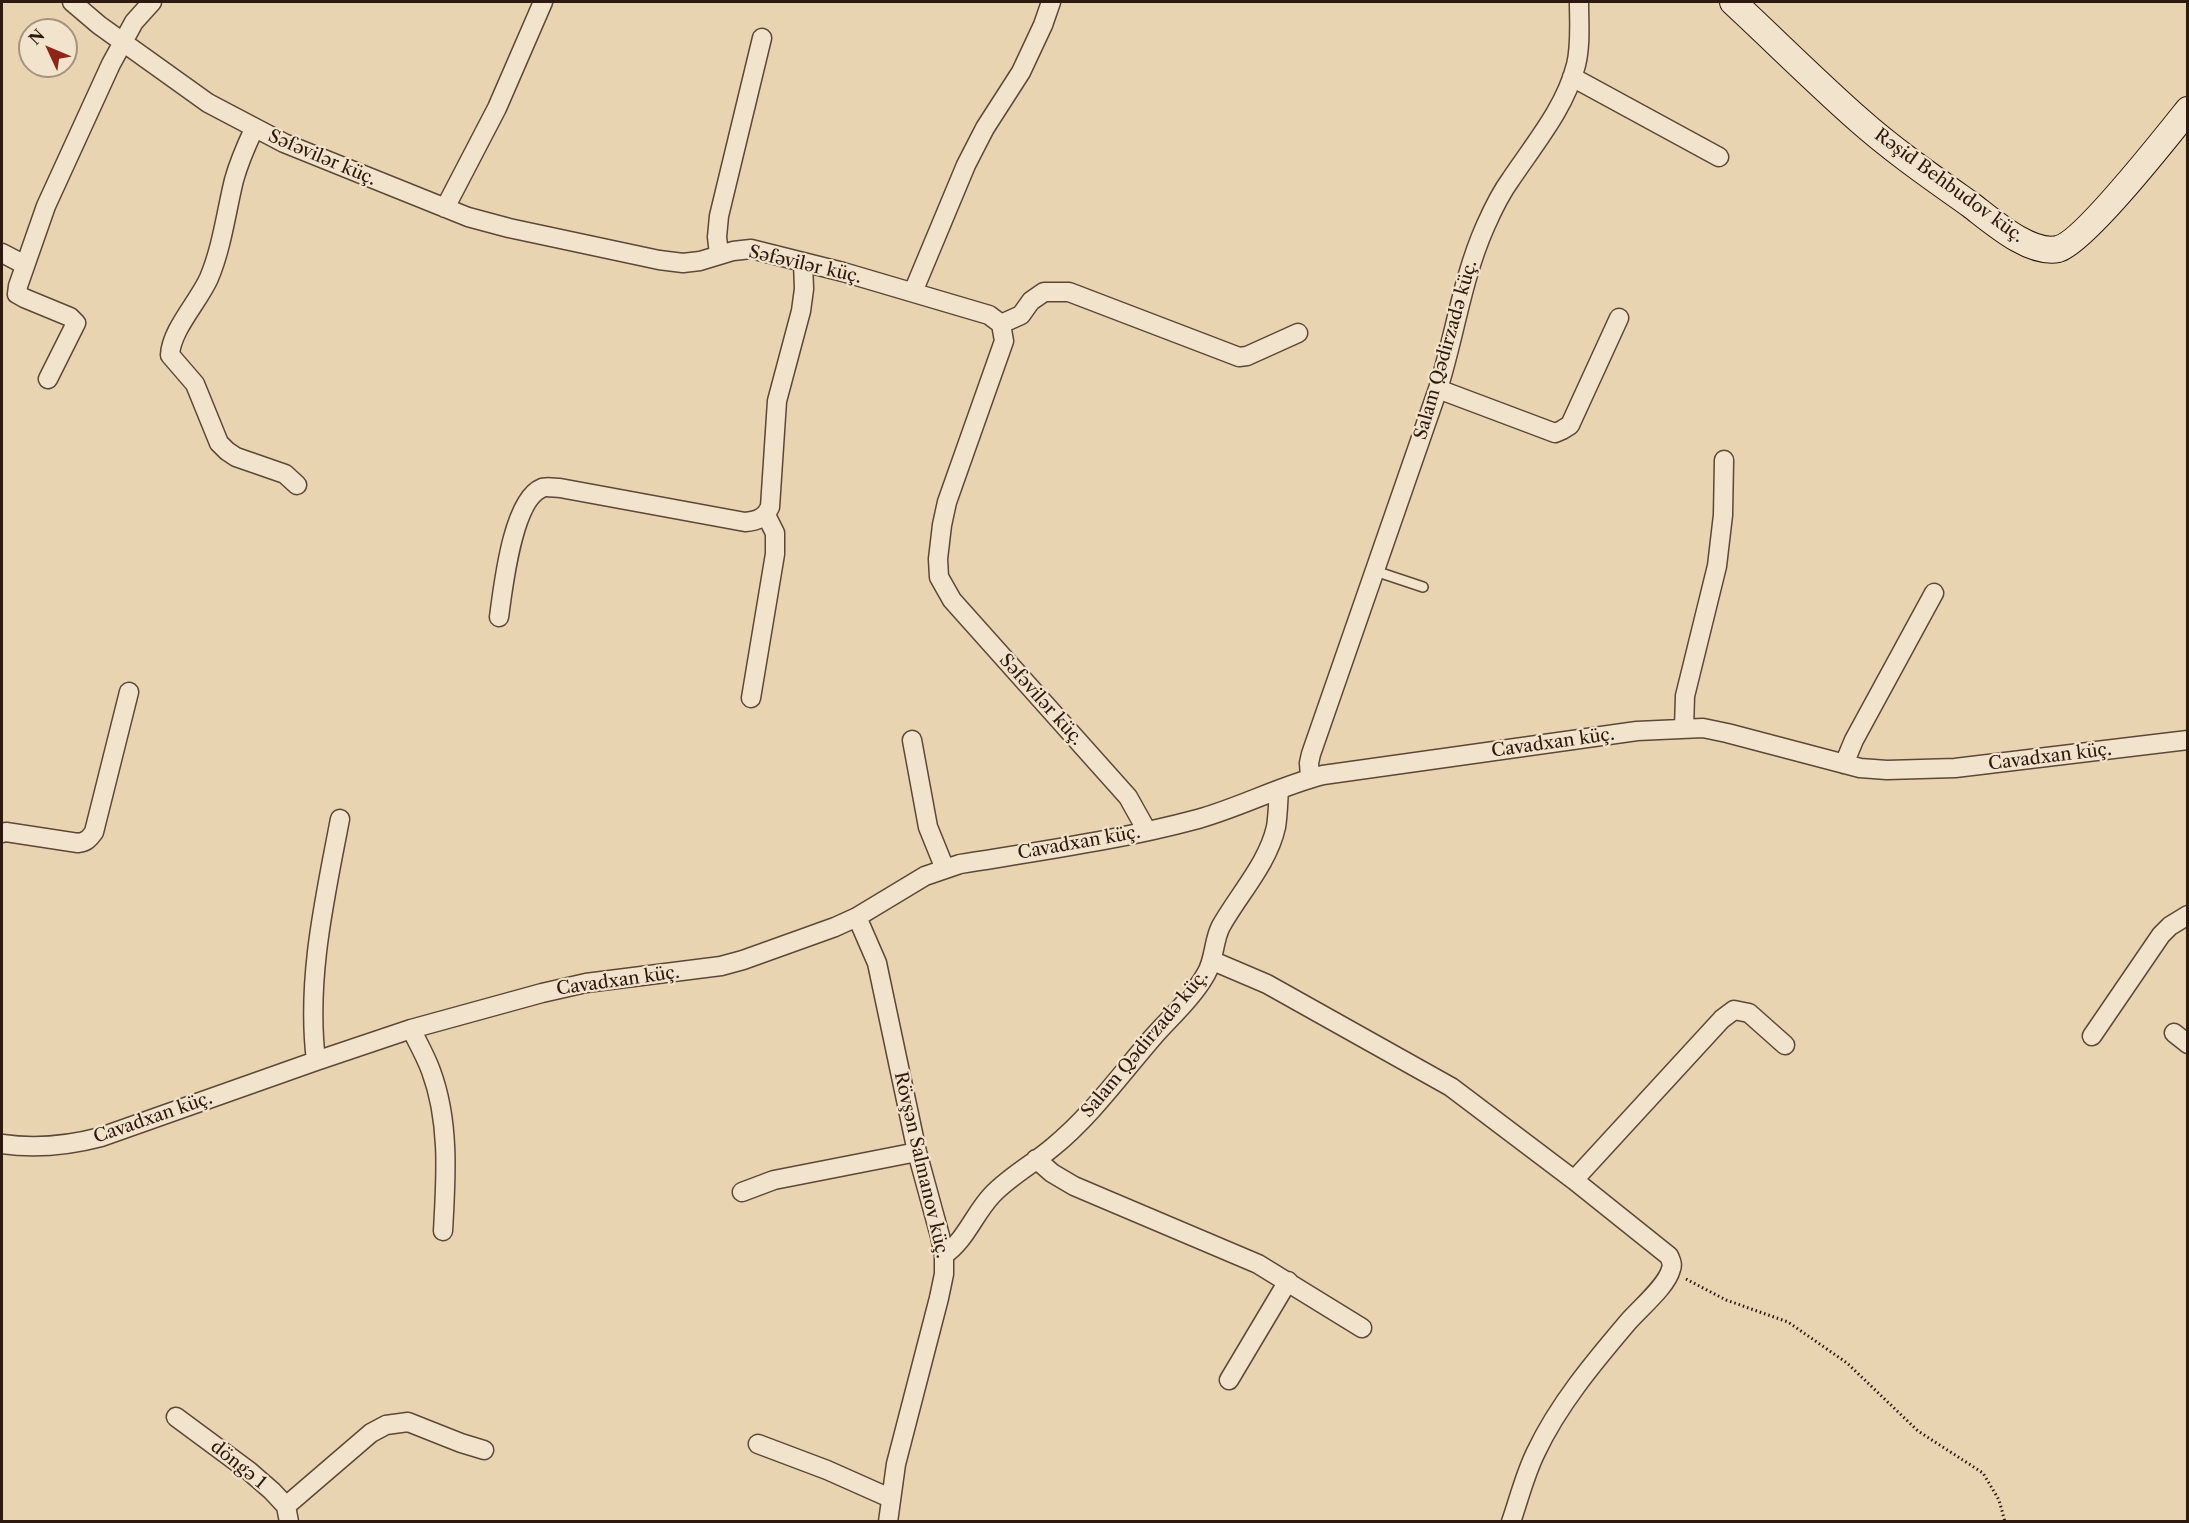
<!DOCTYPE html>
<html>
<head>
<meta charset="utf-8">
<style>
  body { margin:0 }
  #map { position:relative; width:2189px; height:1523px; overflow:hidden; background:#e9d4b1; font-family:"Libre Caslon Text",serif }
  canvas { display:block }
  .frame { position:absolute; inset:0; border:3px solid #2d190d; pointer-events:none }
  .north { position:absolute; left:18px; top:18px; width:60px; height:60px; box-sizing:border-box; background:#f1e3cc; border:2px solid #a39280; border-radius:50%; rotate:314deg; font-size:16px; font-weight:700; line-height:24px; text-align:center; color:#2d190d }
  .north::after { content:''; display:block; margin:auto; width:21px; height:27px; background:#8f2418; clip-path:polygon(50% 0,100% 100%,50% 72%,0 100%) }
</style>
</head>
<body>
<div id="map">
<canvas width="2189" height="1523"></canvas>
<div class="frame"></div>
<div class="north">N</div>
</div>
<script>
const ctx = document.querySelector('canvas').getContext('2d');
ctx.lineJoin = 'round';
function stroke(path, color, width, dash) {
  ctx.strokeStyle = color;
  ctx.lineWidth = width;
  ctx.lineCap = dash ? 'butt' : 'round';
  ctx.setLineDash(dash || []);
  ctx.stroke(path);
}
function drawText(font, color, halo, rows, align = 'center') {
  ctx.font = font + ' "Libre Caslon Text",serif';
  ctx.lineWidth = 4.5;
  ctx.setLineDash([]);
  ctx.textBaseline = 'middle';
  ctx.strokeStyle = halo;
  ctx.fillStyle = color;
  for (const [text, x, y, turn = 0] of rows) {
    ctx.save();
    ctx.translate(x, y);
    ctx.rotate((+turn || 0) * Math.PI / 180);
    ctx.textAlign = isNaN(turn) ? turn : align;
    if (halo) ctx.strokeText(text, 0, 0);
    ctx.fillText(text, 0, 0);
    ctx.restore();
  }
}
const path = new Path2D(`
  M1686,1279L1726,1300L1788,1322L1847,1363L1918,1431L1983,1473L1999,1500L2005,1522`);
const lane = new Path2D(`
  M1375,571L1423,587`);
const street = new Path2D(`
  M72,2L99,25L208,103L284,143L468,217L509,228L659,260L683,263L700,261L733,251L751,249L843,272L989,315L1001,324L1004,341L947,502L942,525L938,559L939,577L952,600L1128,797L1147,831
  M1572,77L1719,157
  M254,129C246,146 239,162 234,180C226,213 222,247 209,278C199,301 171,330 170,355L195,384L219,443L227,451L236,457L285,474L297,485
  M445,208L497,108L543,2
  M2,253L25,265
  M719,254L717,237L719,216L762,38
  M913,292L966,165L985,128L1021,72L1043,25L1051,2
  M1001,324L1021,315L1031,301L1044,292H1069L1239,357L1247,356L1298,333
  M48,379L76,323L70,317L24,298L17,294L18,286L46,206L111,64L134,22L152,2
  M1438,389L1555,433L1562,430L1570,425L1619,318
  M499,617C503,589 512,500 542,488C546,486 555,488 560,488L745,522C757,521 765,518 770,507L777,401L801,311L804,289L803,262
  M751,698L775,554V533L766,515
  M1684,728L1685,696L1717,566L1723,515L1724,460
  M912,740L928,827L945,869
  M1844,764L1854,740L1934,593
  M1310,778L1309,763L1311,754L1438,389C1455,335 1462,279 1485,227C1492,211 1500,194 1511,179C1535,143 1565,108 1576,65C1581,45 1579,22 1579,2
  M2,833L6,832L78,843C86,842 89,839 94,832L129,692
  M857,917L877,963L917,1152L940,1236L944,1255V1274L939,1298L896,1464L888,1522
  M1213,961L1267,984L1451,1087L1574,1180L1669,1256C1671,1261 1673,1264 1671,1269C1667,1286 1640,1308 1628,1322C1594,1362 1558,1405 1536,1452C1525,1474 1519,1499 1511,1522
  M411,1029C418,1043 426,1057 431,1071C450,1122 446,1178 443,1231
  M2174,1033L2188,1044
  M2092,1036L2161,935L2170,926L2188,915
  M316,1061C306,979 325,898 340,819
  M2,1144C36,1149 67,1146 101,1137L316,1061L411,1029L542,993L586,983L721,966L743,960L835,927L857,917L925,876L960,864C1040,851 1120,840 1198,819C1241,807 1280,786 1323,775L1637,731L1703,728L1727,733L1860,768L1887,770L1955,768L2188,740
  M1036,1159L1052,1173L1074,1186L1258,1264L1362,1328
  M1574,1180L1722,1019L1734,1010L1749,1013L1785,1045
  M742,1192L774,1180L917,1152
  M944,1255C966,1240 974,1214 992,1195C1010,1176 1033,1164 1053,1147C1091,1116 1121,1074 1154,1036C1172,1016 1193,997 1206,974C1215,959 1213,941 1221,926C1239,894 1268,863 1276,827C1278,815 1278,802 1279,790
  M1229,1380L1288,1281
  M176,1417L249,1471L272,1491L286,1506L289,1522
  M758,1444L827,1470L890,1498
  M286,1506L371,1433L386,1425L408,1422L461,1443L484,1450`);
const secondary = new Path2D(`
  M1733,2C1775,41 1816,82 1859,120C1894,151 1933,178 1971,205C1992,221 2030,255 2058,249C2083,243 2168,135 2188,110`);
const streetNames = [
  ["Səfəvilər küç.",322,158,23],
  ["Rəşid Behbudov küç.",1949,186,36],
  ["Səfəvilər küç.",805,265,13],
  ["Salam Qədirzadə küç.",1446,350,-74],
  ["Səfəvilər küç.",1041,700,48],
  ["Cavadxan küç.",1553,743,-8],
  ["Cavadxan küç.",2050,757,-7],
  ["Cavadxan küç.",1079,843,-10],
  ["Cavadxan küç.",618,981,-8],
  ["Salam Qədirzadə küç.",1145,1044,-50],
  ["Cavadxan küç.",153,1118,-19],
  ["Rövşən Salmanov küç.",921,1165,77],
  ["döngə 1",238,1465,39]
];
stroke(lane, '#5c4836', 12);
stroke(street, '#5c4836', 21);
stroke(secondary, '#2d190d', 28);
stroke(path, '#2d190d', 3, [1.5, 3]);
stroke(lane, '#f1e3cc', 9);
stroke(street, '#f1e3cc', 18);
stroke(secondary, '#f1e3cc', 26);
drawText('18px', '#2d190d', '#f1e3cc', streetNames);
</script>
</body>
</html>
